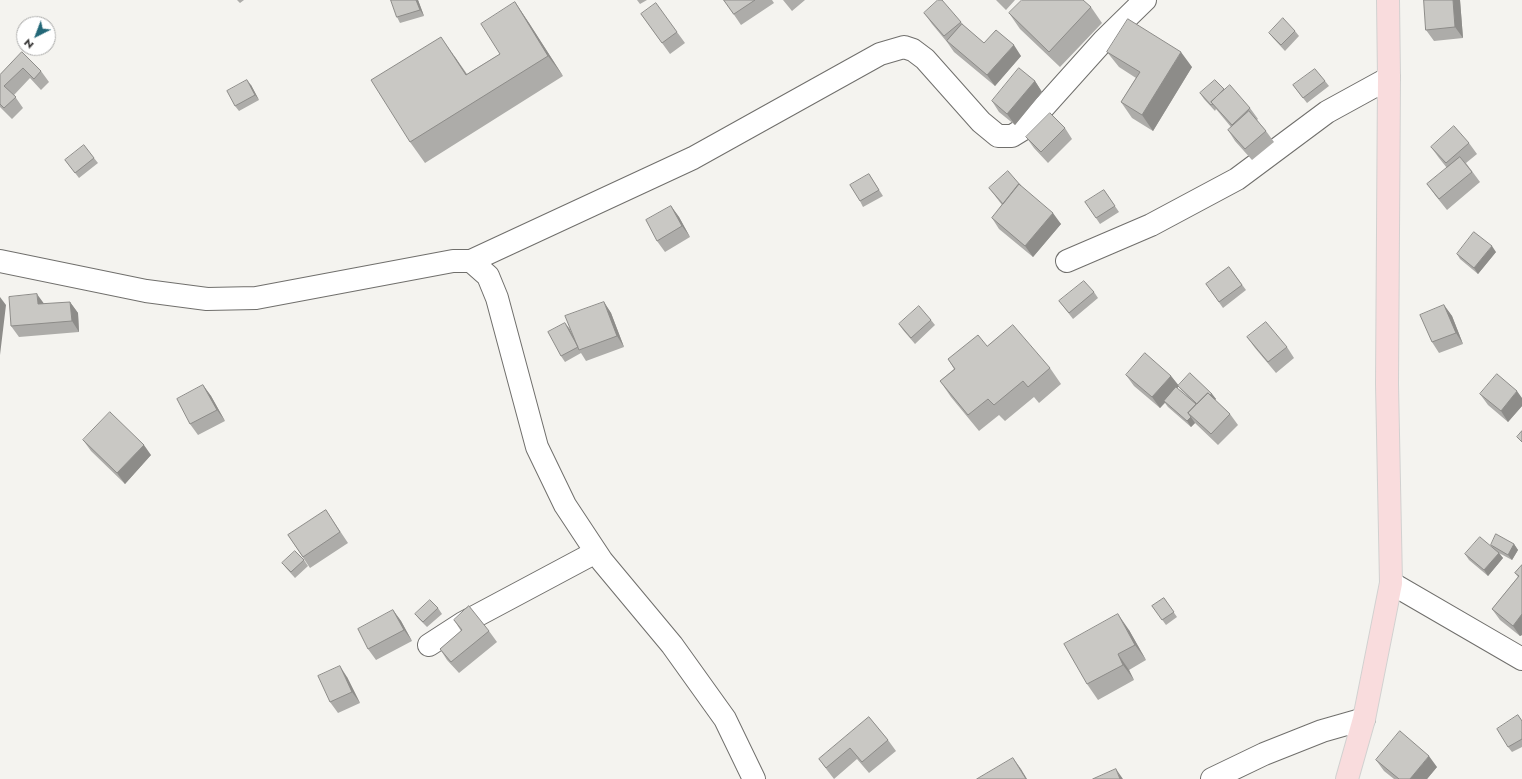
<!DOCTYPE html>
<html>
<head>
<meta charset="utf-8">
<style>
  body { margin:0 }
  #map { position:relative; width:1522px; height:779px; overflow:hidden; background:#f4f3ef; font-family:Jost,sans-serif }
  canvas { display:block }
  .north { position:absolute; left:16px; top:16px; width:40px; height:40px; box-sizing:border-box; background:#fff; border:1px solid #ababaa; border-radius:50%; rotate:222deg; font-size:11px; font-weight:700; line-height:16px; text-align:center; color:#2d2c2b }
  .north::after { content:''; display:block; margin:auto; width:14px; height:18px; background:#226777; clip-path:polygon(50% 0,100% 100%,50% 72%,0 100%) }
</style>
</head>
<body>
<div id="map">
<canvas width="1522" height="779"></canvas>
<div class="north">N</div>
</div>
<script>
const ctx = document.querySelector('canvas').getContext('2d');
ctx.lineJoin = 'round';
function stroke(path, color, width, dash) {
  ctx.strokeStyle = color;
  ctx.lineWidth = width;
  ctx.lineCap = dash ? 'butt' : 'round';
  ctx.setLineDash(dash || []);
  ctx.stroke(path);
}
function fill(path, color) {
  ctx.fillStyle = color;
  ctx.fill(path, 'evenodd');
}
const minor = new Path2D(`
  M0,261L146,291L207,299L256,298L453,261H471L488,276L497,298L537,447L565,505L602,561L672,645L725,719L754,779
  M471,261L693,158L880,54L904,47L913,50L925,59L981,122L998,136H1012L1025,128L1104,40L1145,0
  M1067,261L1151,225L1237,179L1327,112L1389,78
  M1391,583L1522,659
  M429,645L463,623L596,552
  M1212,779L1264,754L1322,731L1364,719`);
const major = new Path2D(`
  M1347,779L1364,719L1391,583L1387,384L1389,78L1388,0`);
const wall = new Path2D(`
  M237,0H244L240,3Z
  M391,0H418L424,16L400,23L397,17Z
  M637,0H647L640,4Z
  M724,0H772L774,3L741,25Z
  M783,0H805L792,11Z
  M996,0H1015L1006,10Z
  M1424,0H1460L1463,38L1434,41L1426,30Z
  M515,2L529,23L563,76L425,163L410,142L455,57L467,74L500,54Z
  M1091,7L1102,23L1060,67L1020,29L1009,13Z
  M924,13L961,22L964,26L984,43L1021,56L995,86L954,52L947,42L932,24Z
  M641,14L677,32L685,43L670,54Z
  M1295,31L1299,36L1285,51L1273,38L1269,33Z
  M22,52L41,71L49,82L41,90L30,78L14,95L23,108L12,119L0,107V75Z
  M1107,52L1192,67L1153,131L1132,118L1121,102L1136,78L1119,67Z
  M1035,81L1042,92L1015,125L999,112L992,101Z
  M1325,81L1329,86L1307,103L1293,85Z
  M251,85L259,100L239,111L235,106Z
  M1200,93L1250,108L1258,119L1257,120L1266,131L1274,142L1252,160L1235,141L1228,130L1231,127L1216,109L1215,111L1204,99Z
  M1065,128L1072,139L1048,163L1034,148L1026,137Z
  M1469,143L1477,154L1466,163L1480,182L1447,210L1435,195L1427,184L1447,168L1439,158L1431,147Z
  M94,158L98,163L79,178L65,160Z
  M869,174L883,196L863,207L860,201Z
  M1021,186L1061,224L1033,257L999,229L992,218L1002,205L989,188Z
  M1104,190L1119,212L1100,224L1096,218Z
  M671,206L679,217L690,237L665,252L657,241Z
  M1496,252L1478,274L1460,259L1457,254Z
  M1229,267L1246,290L1223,308L1206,284Z
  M1094,292L1098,298L1073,319L1059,301Z
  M70,302L78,313L79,332L19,337L11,326Z
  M604,302L611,313L624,347L586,361L581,353L565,362L561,356L569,328L574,338Z
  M1444,305L1452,316L1463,344L1439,353L1432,342Z
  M931,320L935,325L915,344L903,330L899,324Z
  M1247,337L1287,347L1294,358L1276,373L1255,348Z
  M987,346L1050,368L1061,384L1039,403L1034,397L1005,421L999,415L979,431L951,397L940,381L954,369L948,359Z
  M1126,375L1171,376L1179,386L1177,388L1193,401L1182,391L1178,386L1212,394L1216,399L1215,400L1230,414L1238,425L1218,445L1195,423L1191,427L1168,407L1165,403L1160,408L1134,386Z
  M203,385L211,396L225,421L198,435L190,424Z
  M1480,394L1522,398V406L1508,422L1488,405Z
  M83,440L151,455L125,484L91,451Z
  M326,510L348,543L310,568L288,535Z
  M1514,544L1518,550L1512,560L1499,553L1503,558L1488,576L1469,560L1465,554L1493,548L1491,545Z
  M304,560L308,566L295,578L286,568L282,563Z
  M1522,565V635L1520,636L1500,620L1492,609L1518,577L1515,573Z
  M1164,598L1177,617L1166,625L1152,606Z
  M438,608L442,614L427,627L419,619L415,614Z
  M393,610L401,621L412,641L376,660L368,649Z
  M454,620L489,631L497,642L459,673L447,660L440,649L461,631Z
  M1129,630L1146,660L1129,670L1134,680L1098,700L1087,684Z
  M347,677L360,703L338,713L330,702Z
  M1518,715L1522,721V747L1512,752L1508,747Z
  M869,717L888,740L896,751L869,773L857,759L834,779L827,770L819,759Z
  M1376,760L1437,767L1427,779H1394L1384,771Z`);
const shadedWall = new Path2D(`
  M416,0H418L424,16L420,10Z
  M1453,0H1460L1463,38L1455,27Z
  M515,2L529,23L563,76L548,56Z
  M441,37L455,57L480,95L466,75Z
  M1014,45L1021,56L995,86L987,75Z
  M1181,52L1192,67L1153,131L1142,115Z
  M247,80L251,85L259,100L255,95Z
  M1035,81L1042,92L1015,125L1007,114Z
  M671,206L679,217L690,237L682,226Z
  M1053,213L1061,224L1033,257L1025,246Z
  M1492,246L1496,252L1478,274L1474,268Z
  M37,294L45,305L38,304Z
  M0,297L6,305L0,355Z
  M70,302L78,313L79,332L72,321Z
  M604,302L611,313L624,347L617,336Z
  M1444,305L1452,316L1463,344L1456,333Z
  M565,323L569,328L580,350Z
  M1171,376L1179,386L1160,408L1152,397Z
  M203,385L211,396L225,421L217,410Z
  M1517,391L1522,398V406L1508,422L1501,411Z
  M1212,394L1216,399L1204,412L1200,406Z
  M1191,417L1195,423L1191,427L1187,421Z
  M144,445L151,455L125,484L117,473Z
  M1514,544L1518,550L1512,560L1508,555Z
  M1499,553L1503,558L1488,576L1484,570Z
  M393,610L401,621L412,641L404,630Z
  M1118,614L1129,630L1146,660L1135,645Z
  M1522,614V635L1520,636L1513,626Z
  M1118,654L1129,670L1134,680L1123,665Z
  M340,666L347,677L360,703L352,692Z
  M1429,756L1437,767L1427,779H1410Z
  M1013,758L1021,769L1027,779H1026Z
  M1116,769L1123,779H1120Z`);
const building = new Path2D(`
  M391,0H416L420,10L397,17Z
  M724,0H755L734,14Z
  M938,0H942L961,22L944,36L924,13Z
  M1022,0H1083L1091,7L1049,52L1009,13Z
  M1424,0H1453L1455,27L1426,30Z
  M515,2L548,56L410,142L371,80L441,37L466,75L500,54L481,24Z
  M656,3L677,32L662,43L641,14Z
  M1283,18L1295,31L1281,45L1269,33Z
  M1128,19L1181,52L1142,115L1121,102L1140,72L1107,52Z
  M962,24L984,43L996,30L1014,45L987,75L947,41Z
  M22,52L41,71L34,79L23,68L4,86L16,97L4,108L0,104V75Z
  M1019,68L1035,81L1007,114L992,101Z
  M1315,69L1325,81L1303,98L1293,85Z
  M247,80L255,95L235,106L227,91Z
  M1215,80L1224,89L1211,102L1213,104L1211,105L1200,93Z
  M1230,85L1250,108L1232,125L1211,102Z
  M1249,111L1266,131L1245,149L1228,130Z
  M1050,113L1065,128L1041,152L1026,137Z
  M1454,126L1469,143L1446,163L1431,147Z
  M84,145L94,158L75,173L65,160Z
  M1460,157L1472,172L1439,199L1427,184Z
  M1008,171L1021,186L1019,184L1003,204L989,188Z
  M869,174L879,190L860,201L850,185Z
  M1019,184L1053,213L1025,246L992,218Z
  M1104,190L1115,206L1096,218L1085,202Z
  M671,206L682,226L657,241L646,220Z
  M1474,232L1492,246L1474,268L1457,254Z
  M1229,267L1242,285L1219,302L1206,284Z
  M1084,281L1094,292L1069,313L1059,301Z
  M37,294L38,304L70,302L72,321L11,326L9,297Z
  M604,302L617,336L579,350L565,316Z
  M1444,305L1456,333L1432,342L1420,315Z
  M919,306L931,320L911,338L899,324Z
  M1266,322L1287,347L1268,362L1247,337Z
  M565,323L578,347L561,356L548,332Z
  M1013,325L1050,368L1028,387L1023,381L994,405L988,399L968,415L940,381L955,369L948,359L978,335L987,346Z
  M1145,353L1171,376L1152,397L1126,375Z
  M1190,373L1212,394L1210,395L1208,393L1197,404L1178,386Z
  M1497,374L1517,391L1501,411L1480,394Z
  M203,385L217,410L190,424L177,399Z
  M1176,387L1196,404L1188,413L1191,417L1187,421L1164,401Z
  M1208,393L1230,414L1211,434L1188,413Z
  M110,412L144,445L117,473L83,440Z
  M1522,431V442L1517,437Z
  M326,510L340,532L303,557L288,535Z
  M1496,534L1514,544L1508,555L1491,545Z
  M1480,537L1499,553L1484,570L1465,554Z
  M295,551L304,560L291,572L282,563Z
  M1522,565V614L1513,626L1492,609L1519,576L1515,573Z
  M1164,598L1174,612L1162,620L1152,606Z
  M430,600L438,608L423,622L415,614Z
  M469,606L489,631L451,662L440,649L462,630L454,620Z
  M393,610L404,630L368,649L358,629Z
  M1118,614L1135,645L1118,654L1123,665L1087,684L1064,644Z
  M340,666L352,692L330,702L318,676Z
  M1518,715L1522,721V739L1508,747L1497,729Z
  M869,717L888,740L862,762L850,748L826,768L819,759Z
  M1400,731L1429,756L1410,779H1399L1376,760Z
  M1013,758L1026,779H977Z
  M1116,769L1120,779H1093Z`);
stroke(minor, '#706f6c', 24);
stroke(major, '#d1d1d0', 24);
stroke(minor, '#fff', 22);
stroke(major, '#f9dcdd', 22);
fill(wall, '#adaca9');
fill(shadedWall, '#8d8c89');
fill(building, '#c9c8c4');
stroke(building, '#8d8c89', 1);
</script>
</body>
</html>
